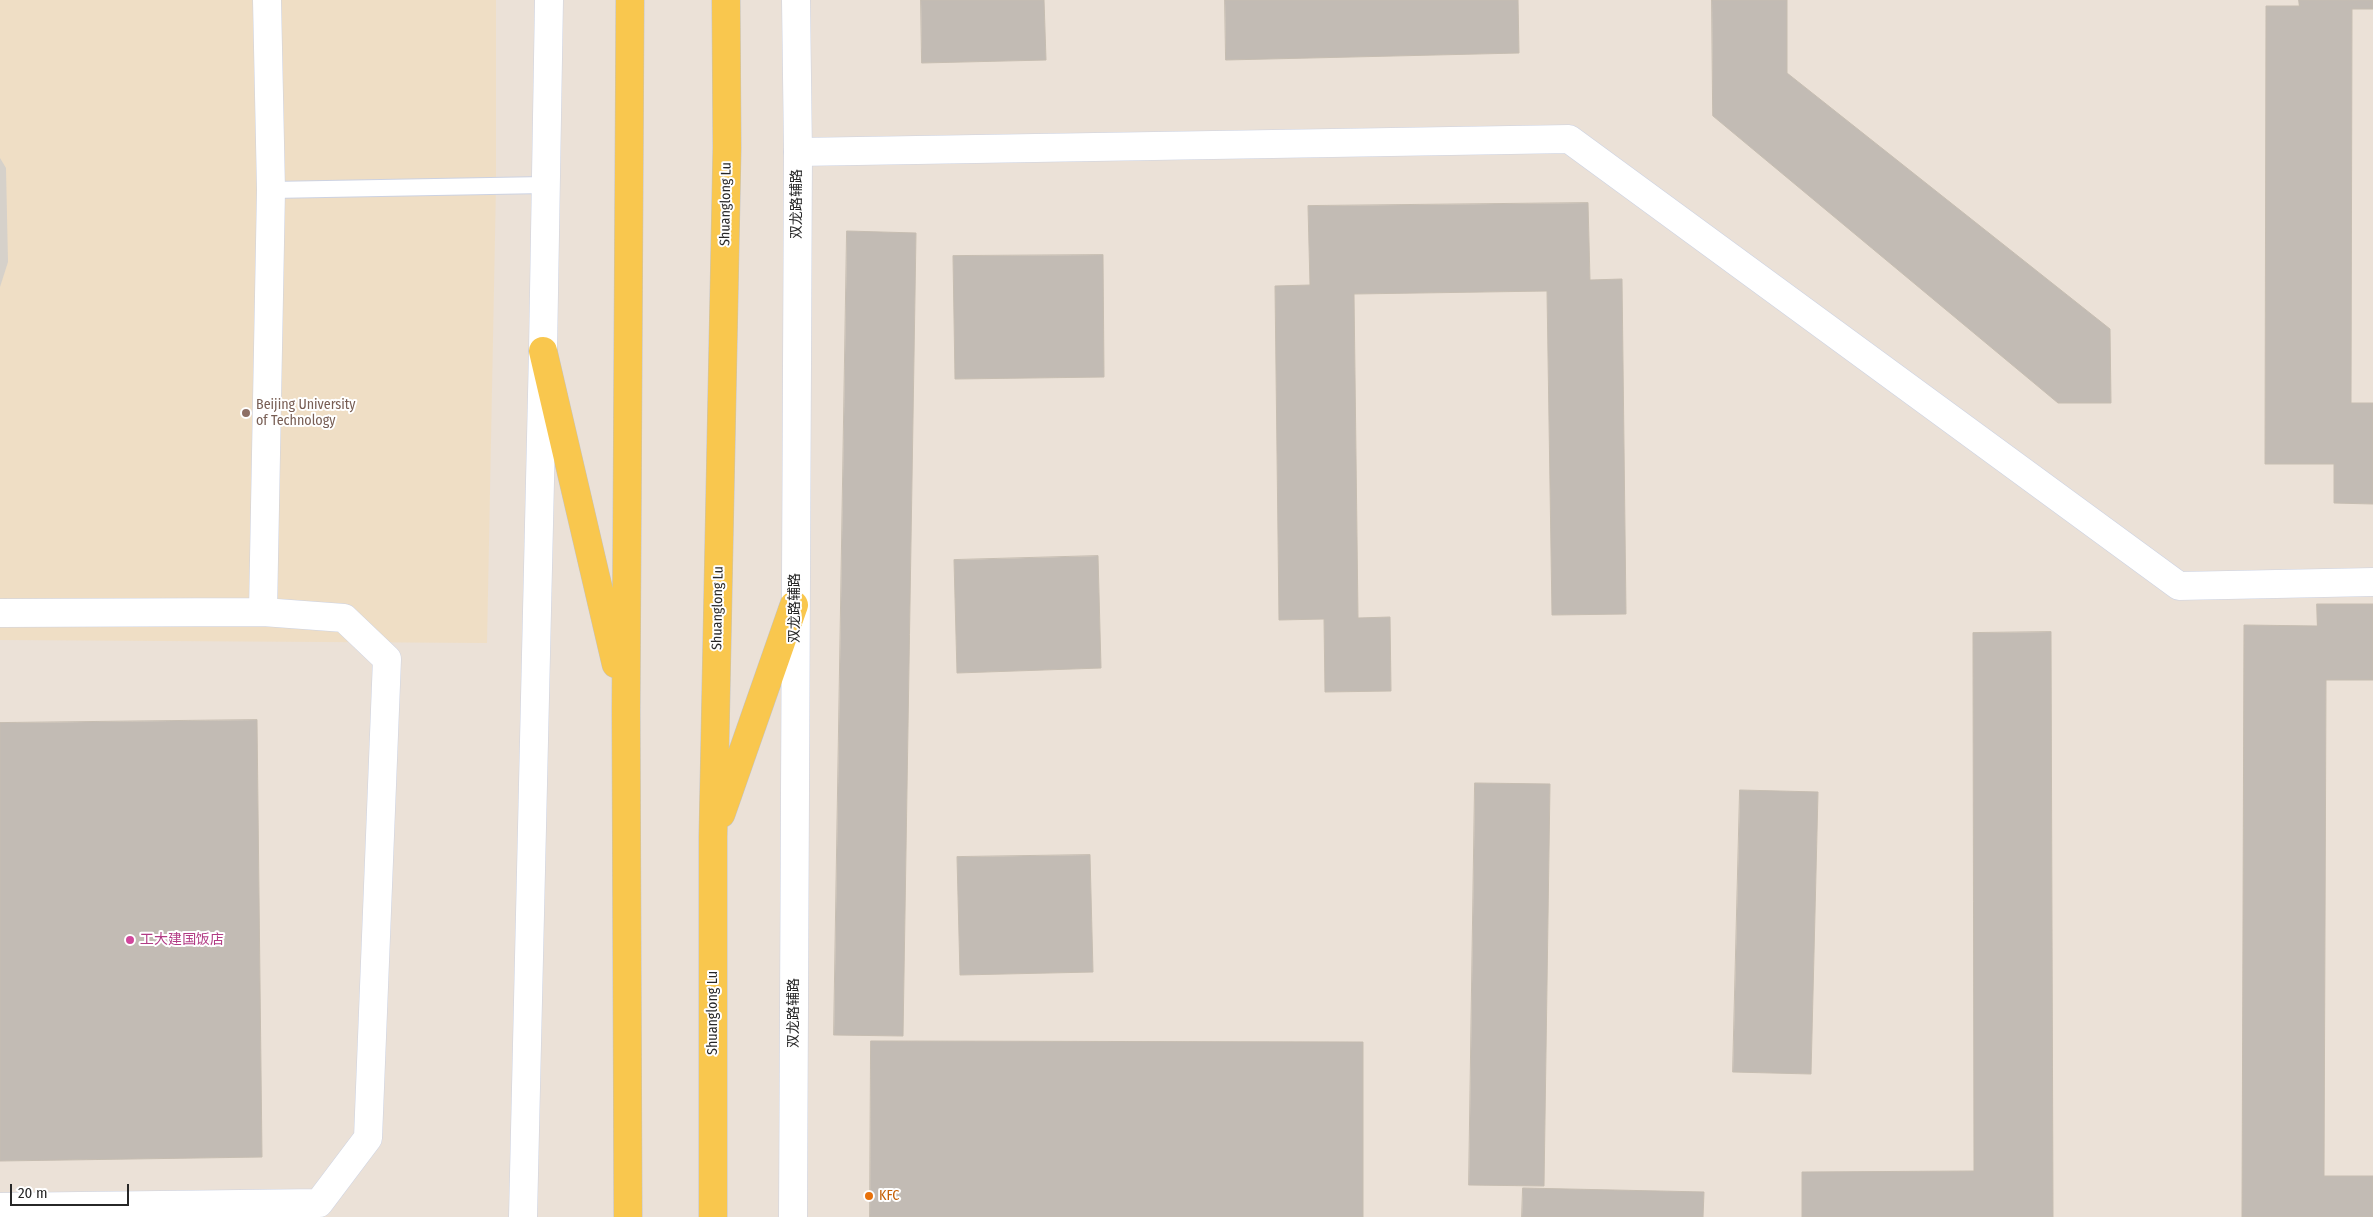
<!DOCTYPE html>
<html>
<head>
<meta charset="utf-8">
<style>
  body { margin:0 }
  #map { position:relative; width:2373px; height:1217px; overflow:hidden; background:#ebe1d7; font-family:"Fira Sans Condensed",sans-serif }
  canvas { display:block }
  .scale { position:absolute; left:10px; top:1184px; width:119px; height:22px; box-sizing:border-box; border:2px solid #272727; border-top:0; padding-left:6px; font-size:15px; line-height:18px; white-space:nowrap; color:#272727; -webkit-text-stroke:4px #fff; paint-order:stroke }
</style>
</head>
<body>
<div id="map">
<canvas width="2373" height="1217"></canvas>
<div class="scale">20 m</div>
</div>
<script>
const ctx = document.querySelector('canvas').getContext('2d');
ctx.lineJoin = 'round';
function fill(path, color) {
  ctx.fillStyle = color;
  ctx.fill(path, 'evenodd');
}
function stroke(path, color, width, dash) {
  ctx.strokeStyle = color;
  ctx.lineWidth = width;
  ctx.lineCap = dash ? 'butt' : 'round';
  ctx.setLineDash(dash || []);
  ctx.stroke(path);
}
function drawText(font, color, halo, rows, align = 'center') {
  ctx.font = font + ' "Fira Sans Condensed","Noto Sans SC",sans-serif';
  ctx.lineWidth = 4;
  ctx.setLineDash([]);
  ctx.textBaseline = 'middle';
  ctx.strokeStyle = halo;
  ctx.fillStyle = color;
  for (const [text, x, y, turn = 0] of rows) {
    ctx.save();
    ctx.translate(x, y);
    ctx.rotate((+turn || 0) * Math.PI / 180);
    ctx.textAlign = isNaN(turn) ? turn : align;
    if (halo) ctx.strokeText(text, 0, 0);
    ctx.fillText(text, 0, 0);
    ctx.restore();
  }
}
const education = new Path2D(`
  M0,0H496V186L487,643L0,640Z`);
const plaza = new Path2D(`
  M0,158L6,168L8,262L0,287Z`);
const building = new Path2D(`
  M921,0H1044L1046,60L922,63Z
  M1225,0H1518L1519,53L1226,60Z
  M1712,0H1787V73L2110,329L2111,403H2058L1713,116Z
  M2299,0H2373V9H2352L2351,403H2373V504L2334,503V464H2265L2266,6H2299Z
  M1588,203L1590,280L1622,279L1626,614L1552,615L1547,291L1354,294L1358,618L1390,617L1391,691L1325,692L1324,619L1279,620L1275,286L1310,285L1308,206Z
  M847,231L916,233L903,1036L834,1035Z
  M1103,255L1104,377L955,379L953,256Z
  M1098,556L1101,668L957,673L954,560Z
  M2317,604H2373V680H2326L2324,1176H2373V1217H2242L2244,625L2317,626Z
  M2051,632L2053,1217H1802V1172L1974,1171L1973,633Z
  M257,720L262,1157L0,1161V723Z
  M1475,783L1550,784L1544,1186L1469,1185Z
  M1740,790L1818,792L1811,1074L1733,1072Z
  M1090,855L1093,972L960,975L957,857Z
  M871,1041L1363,1042V1217H870Z
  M1523,1188L1704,1192L1703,1217H1522Z`);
const lane = new Path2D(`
  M271,190L545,185`);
const street = new Path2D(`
  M798,152L1569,139L2179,586L2373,582
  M0,613L263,612L271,190L267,0
  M0,1207L319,1203L368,1138L387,659L344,618L263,612`);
const secondary = new Path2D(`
  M523,1217L543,351L549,0
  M793,1217L798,152L796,0`);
const primary = new Path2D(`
  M543,351L616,664
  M721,814L794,605
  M628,1217L626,710L630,0
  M713,1217V837L727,148L726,0`);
const markers = [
  [246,413,5,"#8d6e63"],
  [130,940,5,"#d1479c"],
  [869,1196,5,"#e8710a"]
];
const streetNames = [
  ["Shuanglong Lu",726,204,-89],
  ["双龙路辅路",797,204,-90],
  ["Shuanglong Lu",718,608,-89],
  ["双龙路辅路",795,608,-90],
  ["Shuanglong Lu",713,1013,-90],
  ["双龙路辅路",794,1013,-90]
];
const educationNames = [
  ["Beijing University",256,405],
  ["of Technology",256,421]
];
const hotelNames = [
  ["工大建国饭店",140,940]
];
const foodNames = [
  ["KFC",879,1196]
];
fill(education, '#efdec5');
fill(plaza, '#d6d1ca');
fill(building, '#c2bbb4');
stroke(building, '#c6bdb1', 1);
stroke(lane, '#ccd2e2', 18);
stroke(street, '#ccd2e2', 29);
stroke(secondary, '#ccd2e2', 29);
stroke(primary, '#c3c3c3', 29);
stroke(lane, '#fff', 16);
stroke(street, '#fff', 28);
stroke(secondary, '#fff', 28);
stroke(primary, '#f9c74e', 28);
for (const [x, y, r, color] of markers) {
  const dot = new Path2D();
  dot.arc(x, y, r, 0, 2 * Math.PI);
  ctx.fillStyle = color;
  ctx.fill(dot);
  stroke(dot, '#fff', 2);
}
drawText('14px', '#272727', '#fff', streetNames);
drawText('14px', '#785e54', '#fff', educationNames, 'left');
drawText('14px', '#b23c85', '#fff', hotelNames, 'left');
drawText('14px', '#c56008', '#fff', foodNames, 'left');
</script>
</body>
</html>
